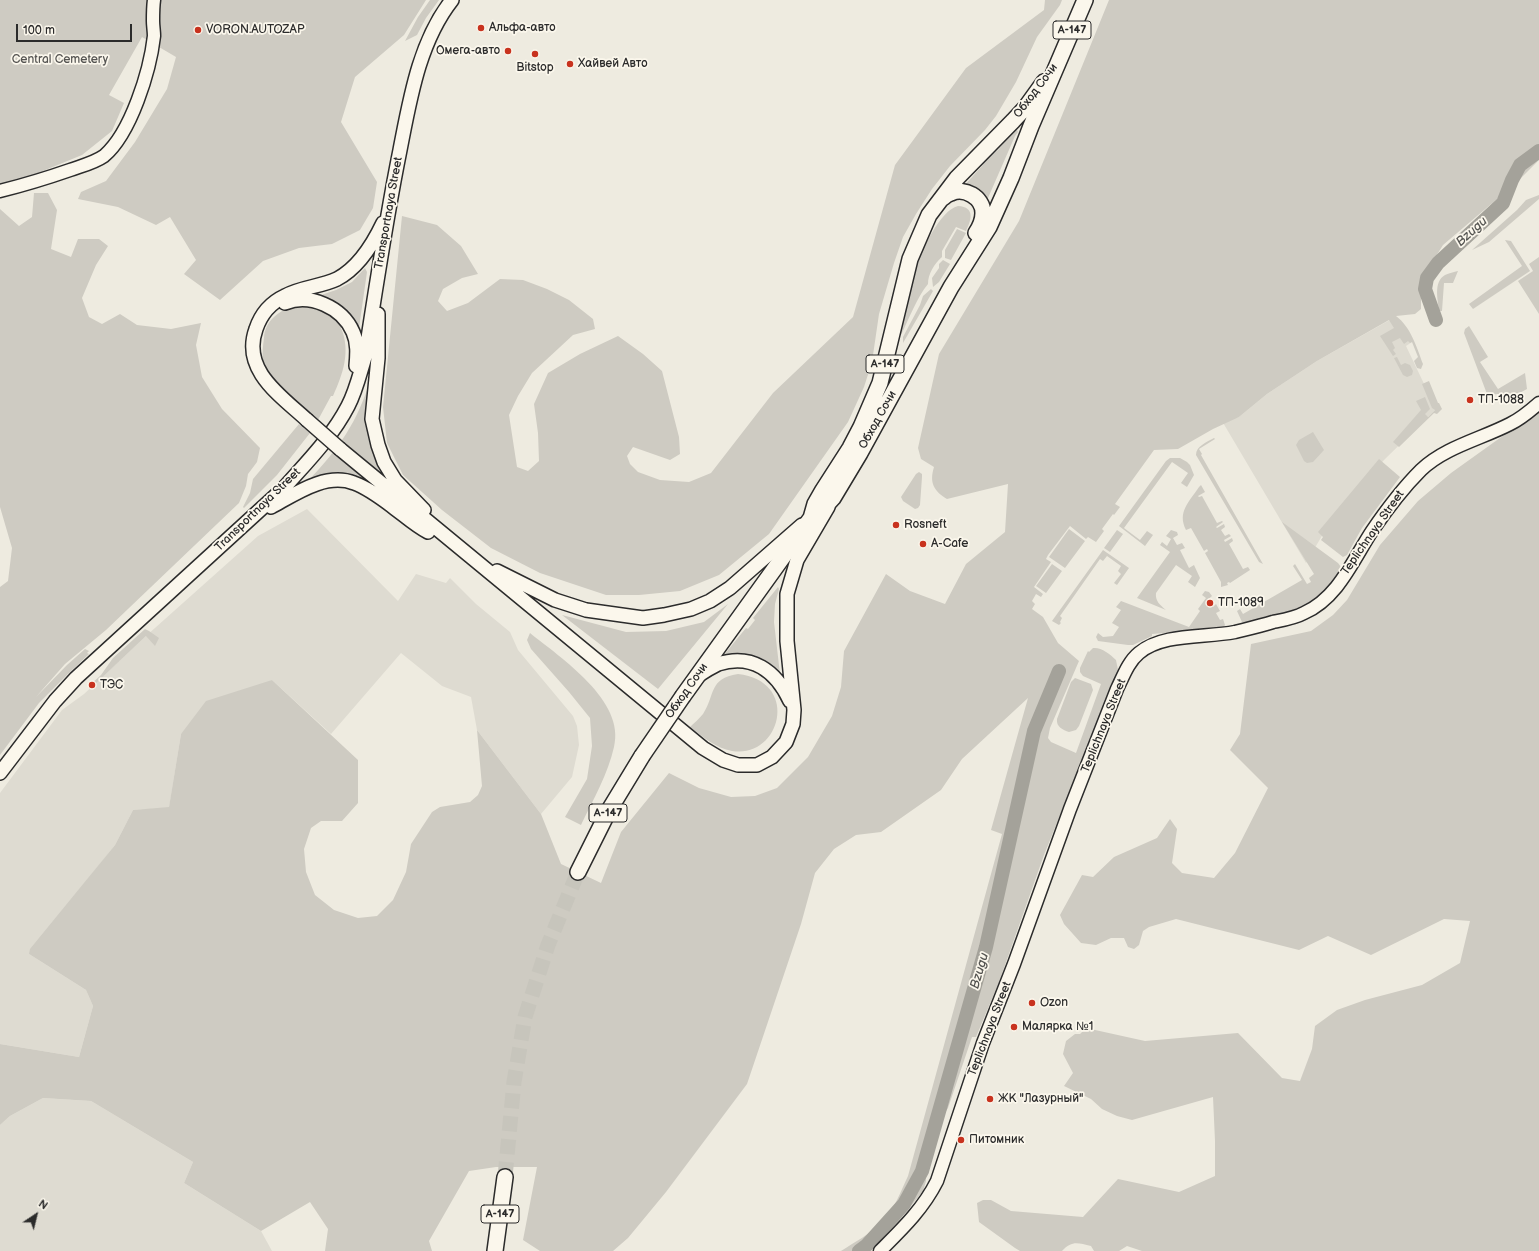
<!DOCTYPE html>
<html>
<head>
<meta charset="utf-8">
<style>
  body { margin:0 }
  #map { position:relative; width:1539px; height:1251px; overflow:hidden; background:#eeebe0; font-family:"Balsamiq Sans",sans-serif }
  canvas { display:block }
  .north { position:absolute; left:16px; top:1195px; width:40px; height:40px; -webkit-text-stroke:3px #fbf7ec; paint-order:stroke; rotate:35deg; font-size:11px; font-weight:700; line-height:16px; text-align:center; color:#2b2b2b }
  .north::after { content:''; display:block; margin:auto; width:14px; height:18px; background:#2b2b2b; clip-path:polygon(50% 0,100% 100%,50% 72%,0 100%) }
  .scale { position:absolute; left:16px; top:24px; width:116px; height:18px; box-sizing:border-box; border:2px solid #2b2b2b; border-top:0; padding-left:5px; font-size:12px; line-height:14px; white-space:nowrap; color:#2b2b2b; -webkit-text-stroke:3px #fbf7ec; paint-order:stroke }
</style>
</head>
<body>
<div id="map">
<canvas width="1539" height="1251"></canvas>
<div class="north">N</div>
<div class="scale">100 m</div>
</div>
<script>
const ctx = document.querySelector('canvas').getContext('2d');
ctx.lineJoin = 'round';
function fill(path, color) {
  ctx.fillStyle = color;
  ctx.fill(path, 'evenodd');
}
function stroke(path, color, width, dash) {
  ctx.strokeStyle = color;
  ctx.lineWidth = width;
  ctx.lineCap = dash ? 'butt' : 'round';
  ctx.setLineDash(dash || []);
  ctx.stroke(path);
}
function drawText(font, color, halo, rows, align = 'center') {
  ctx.font = font + ' "Balsamiq Sans",sans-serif';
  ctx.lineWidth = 3.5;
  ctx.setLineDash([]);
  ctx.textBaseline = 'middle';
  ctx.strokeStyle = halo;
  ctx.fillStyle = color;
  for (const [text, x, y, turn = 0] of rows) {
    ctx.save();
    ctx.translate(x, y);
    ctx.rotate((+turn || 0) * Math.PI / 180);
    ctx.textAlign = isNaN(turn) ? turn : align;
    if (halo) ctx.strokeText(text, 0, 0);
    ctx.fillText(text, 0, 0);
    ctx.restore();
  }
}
const built = new Path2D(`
  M1395,317L1412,342L1406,346L1436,409L1384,460L1333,517L1306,563L1222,421L1239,417L1267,394L1317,361Z
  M307,509L398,601L416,574L446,583L450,578L476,604L510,632L518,650L573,716L577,726L579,745L572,777L541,814L477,730L471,697L442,686L401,653L331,734L272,680L181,734L169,808L133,810L115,845L29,954L86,990L93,1006L79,1057L0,1044V793L62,710L84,694L146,636L258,536Z
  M43,1098L91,1101L193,1162L184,1183L261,1231L272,1251H0V1125L10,1116Z`);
const green = new Path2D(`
  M0,0H426L404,35L355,77L341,122L377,182L373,208L360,230L332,244L299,248L263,261L220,300L184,274L196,260L170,217L156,225L118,207L78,199L81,192L106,181L135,142L167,89L176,57L142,37L109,95L124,103L112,131L82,155L16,182L0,185Z
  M430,0H439L426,18L417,35L405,41L418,17Z
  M1045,0H1062L1060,5L1037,37L1016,82L996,116L985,130L950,166L932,189L916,214L903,237L894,263L879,314L872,362L864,387L848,422L769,534L719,575L680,591L639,595H606L540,573L491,548L442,510L403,475L387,443L383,407L402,216L437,225L461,246L478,274L462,278L443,289L438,301L447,311L468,303L500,279L523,280L547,289L569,300L593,319L595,329L573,335L532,373L518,396L509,415L517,467L528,471L539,461L538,433L534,404L548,373L580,354L618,336L643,354L662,371L679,437L680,454L670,460L633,447L627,456L630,464L638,472L660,480L689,482L711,473L773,393L853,317L895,165L966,68L1044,10Z
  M1109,0H1539V160L1517,182L1443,245L1421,280V309L1415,314L1396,316C1411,327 1417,348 1423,364L1421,369L1417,368L1414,361L1418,357L1412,342L1410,343L1408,341L1404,344L1400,338L1392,342L1395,348L1393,350L1396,354L1393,356L1380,336L1394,328L1389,320L1317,361L1267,394L1239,417L1213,429L1178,449L1154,450L1115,504L1120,507L1114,515L1113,514L1102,529L1104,531L1096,542L1088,537L1086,539L1070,526L1048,555L1046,559L1051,562L1034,587L1043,594L1041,597L1036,594L1032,601L1035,604L1032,609L1043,617L1058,643L1079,661L1050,728L1048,738L1051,742L1076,753L1101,684L1083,676L1080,672V668L1088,651L1089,652L1093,648C1101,647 1110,654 1116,660L1118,670L1044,855L999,982L976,1037H972L948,1108L932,1133L925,1169L926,1181L923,1191L894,1227L869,1251H841C855,1242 870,1234 882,1222C894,1210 901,1191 908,1176L1002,834L991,830L1028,698L962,759L941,790L881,832L856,835L834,849L815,873L801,924L747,1084L666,1192L628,1238L613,1251H540L523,1240L537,1167H496L469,1171L429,1241L432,1251H325L328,1229L310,1202L261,1231L184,1183L193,1162L91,1101L43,1098L10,1116L0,1125V1044L79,1057L93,1006L86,990L29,954L30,949L115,845L133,810L169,807L181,734L206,701L272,680L358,760V803L342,821H321L311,828L304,849L306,872L315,895L334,910L358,918L377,916L393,900L406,872L411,844L432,812L440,807L470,802L478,795L482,786L477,730L541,814L561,864L601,883L621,832L669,773L699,788L731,797L755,796L777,788L808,757L832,716L841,687L844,651L886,574L910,591L945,604L966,564L1005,532L1008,484L947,499C934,491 929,483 934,467L921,459L918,448L939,354L1019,221Z
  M1016,128L1018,132L1015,136L988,198L963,187L982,166L988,157L998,150L1013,130Z
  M34,193H48L57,210L51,249L71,257L78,239H99L108,246L96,265L82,298L89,317L102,324L120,314L137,325L171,329L201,323L196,345L202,377L222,409L260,448L257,462L248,474L246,486L239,503L106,630L65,664L36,697L67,665L85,649L89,651L87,653L89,654L67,675L39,703L0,755V587L8,581L12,548L0,507V209L19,226L32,217Z
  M1539,195V199L1489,242L1472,250L1517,210L1526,200Z
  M958,206C976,207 971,221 966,231L956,227L942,251V257C934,264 928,274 928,284C917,297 909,319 901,335H899C904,314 908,288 915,269C921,252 940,210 958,206Z
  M957,229L966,233L951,260L945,258V250Z
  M1505,240L1511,241L1530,271L1473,309L1469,304L1522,266Z
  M1539,257V314L1518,281L1533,271L1529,264Z
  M943,260L950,264L939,282L933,287L932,278L939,268V264Z
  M365,268L367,272L358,335L339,306L321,295L336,290L352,282Z
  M1458,271L1453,283H1444L1442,311H1439C1438,300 1433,282 1445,275C1449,273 1454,272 1458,271Z
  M931,289L933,291L903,343V337L920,305L923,296Z
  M296,305C317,306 331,308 343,327L341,328C351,351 343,374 333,396H331L318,420C300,404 270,383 263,359C262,353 263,345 264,338C265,320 280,310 296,305Z
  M1469,326L1488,357L1480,362L1498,389L1525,373L1527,389C1513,397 1514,394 1500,394C1495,394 1492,395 1487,394L1464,333L1465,329Z
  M1397,357L1401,365L1405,363L1410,365L1413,371L1412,375L1407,377L1403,375L1394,358Z
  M371,378L370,439L378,464L391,485L378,473L367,488L308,481C340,447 357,423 371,378Z
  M1429,381L1438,403H1439L1442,409L1437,414L1434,413L1399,447L1393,442L1421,410L1416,401L1425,397L1430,409L1425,414L1428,417L1435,410L1432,408L1422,384Z
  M1539,410V1251H1142L1127,1246L1119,1251H1094L1091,1246C1078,1243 1072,1240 1062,1251H1020L1015,1248L979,1222L977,1203L983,1200H991L1011,1211L1083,1217L1118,1179L1179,1192L1215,1176V1141L1213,1097L1132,1120L1117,1116L1102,1109L1091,1099L1064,1086L1073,1073L1063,1054L1066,1041L1075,1034H1080L1086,1028L1145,1041L1238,1033L1282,1078L1300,1081L1312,1049L1315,1026L1337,1010L1365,1000L1422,985L1460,963L1470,921L1444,919L1371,955L1328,936L1299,950L1176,919L1149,927L1143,931L1139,945L1134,949L1128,947L1124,938H1111L1096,945L1081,943L1064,924L1060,915L1082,875L1093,877L1114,857L1157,838L1170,819L1177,829L1172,863L1182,873L1214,878L1235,853L1268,788L1230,750L1240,734L1251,644L1311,631L1333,615L1347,600L1380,545L1418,501L1451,473Z
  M299,424L310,433L277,475L244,508L243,507L250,493L253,479Z
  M1313,432L1324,450L1313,462L1307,463L1304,461L1296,445L1299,440Z
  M1214,438L1215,439L1199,449L1202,454L1201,455L1263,564L1259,562L1196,455C1196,446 1207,442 1214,438Z
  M1170,458H1180L1187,462L1190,465L1194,475L1187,487L1181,483L1188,473L1172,462L1124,528L1140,540L1147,531L1153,535L1145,546L1119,526L1166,461Z
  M1379,459L1400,477L1362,528L1347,555L1343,557L1321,540L1323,537L1318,532Z
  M919,472L922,474V477L920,505L918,508L915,509L903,501L901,497L916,474Z
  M1201,485L1205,492L1198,496L1199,497L1202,496L1217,523L1222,521L1223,522L1216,527L1217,528L1224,524L1225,527L1221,530L1225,536L1229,534L1231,536L1224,540L1225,542L1232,538L1233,541L1229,544L1243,569L1248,567L1250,570L1230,583L1229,582L1227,583L1228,585L1221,587V582L1205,553L1208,551L1207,549L1204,551L1191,528L1186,530C1177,512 1189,502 1199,487Z
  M1282,522L1338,563L1341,567C1337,574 1332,582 1327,588C1312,606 1288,612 1267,618C1259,620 1250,624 1242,622L1237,611L1240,609L1243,614L1302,580L1293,566L1295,564L1307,584L1311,582L1309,578L1314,574Z
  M1069,529L1085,541L1065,568L1049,557Z
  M1117,530L1123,534L1110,552L1104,548Z
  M1171,530L1177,532L1178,535L1173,538L1177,545L1182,543L1185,548L1180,550L1189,568L1194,565L1200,578L1195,587L1188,582L1192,576L1176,565L1156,593C1155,601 1160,605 1166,610L1137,598L1170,552L1160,545L1162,542L1167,546L1171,539L1166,536Z
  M1103,550L1129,568L1117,585L1114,583L1121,574L1118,571L1121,566L1107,556L1103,561L1100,559L1060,616L1062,618L1060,622L1061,623L1059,625L1052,621Z
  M1052,564L1062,571L1046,593L1036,586Z
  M778,587L779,589L775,604L774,622L780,674L723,656L746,628L748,629L755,620L753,618Z
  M1205,591L1209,592L1212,596L1206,601L1209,606L1213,607L1216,604L1220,611L1216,613L1220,620L1223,619L1225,625L1223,628L1152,634V636L1133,645H1128L1098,641L1096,637L1098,633L1103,637L1113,636L1119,627L1112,623L1121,610L1116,607L1121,601L1189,627L1200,611L1198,609L1206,598L1202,595Z
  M728,604L658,689L562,615L626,632L666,631L704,622Z
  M145,629L149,631L159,638L155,646L146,636L92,687L90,685L101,675L113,658Z
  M530,633C561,658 626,701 614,747C608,774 593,800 581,825L565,817L587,779L592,746L590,718L569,692L531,649L527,640Z
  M738,674C801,681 781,759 732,751C716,748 703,737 690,727C694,723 699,719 703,714C716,694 708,679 738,674Z
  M1075,678L1091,684L1093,690L1079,726L1076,730L1069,732C1063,730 1056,727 1057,719L1071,682Z`);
const river = new Path2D(`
  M1436,320L1425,289L1427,278L1438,263L1503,203L1512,180L1520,165L1539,151
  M859,1251L867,1245L904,1204L922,1171L986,947L1034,731L1059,671`);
const trunkTunnel = new Path2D(`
  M505,1177L514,1082L525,1017L548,945L578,872`);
const tertiary = new Path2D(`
  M0,191C24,185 47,178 70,170C81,166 94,163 104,156C131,133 150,71 154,36C154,31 153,26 153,21C153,14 153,7 154,0
  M880,1251C902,1229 923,1209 937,1181L983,1043L1014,964L1070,809L1117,689C1123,677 1128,662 1139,653C1163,633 1204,638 1235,632C1247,629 1260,626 1273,622C1283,620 1295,618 1304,613C1338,598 1353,560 1372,531C1387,509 1403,488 1421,470C1445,447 1481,439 1510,424C1520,419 1530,411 1539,403`);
const secondary = new Path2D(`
  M285,303C310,293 342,307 353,332C358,343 357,355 356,366
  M378,314V358L372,419L378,445L384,462L395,480L424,510
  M307,420C281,396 241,370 256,329C261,314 270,303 285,296C301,287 320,287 337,279C358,268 373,244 383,223
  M340,449L703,748L723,760L738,765H757L772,757L786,742L793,724L794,710L787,641V594L797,560L828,507
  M271,507C295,494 326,472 354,483C368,488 381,498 393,507C404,515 416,526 428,532
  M497,571L555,600L586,610L643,618L664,615L691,609L710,601L730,588L802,525
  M699,675C705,671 712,667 718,664C752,653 776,671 790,701
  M0,773L55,701L76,678L284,488C307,462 332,437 348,406C356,391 360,373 365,357C376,288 386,219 400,150C410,99 419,42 452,0`);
const trunk = new Path2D(`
  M943,198C945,196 948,194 951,193C964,187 983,197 983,213C983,220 980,227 976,233
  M811,518L815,504L823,490L850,448L861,427L880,383L910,259L929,215L957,178L1013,121L1026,107L1044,82
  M683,696L811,518L822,510L833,498L860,453L951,287L989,227L1011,178L1031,126L1085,0
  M578,872L608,812L642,756
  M495,1251L505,1177`);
const secondaryBridge = new Path2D(`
  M307,420L340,449`);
const trunkBridge = new Path2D(`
  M642,756L683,696`);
const markers = [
  [481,28,4,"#c8321e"],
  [198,30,4,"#c8321e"],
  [508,51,4,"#c8321e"],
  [535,54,4,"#c8321e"],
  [570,64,4,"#c8321e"],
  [1470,400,4,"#c8321e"],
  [896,525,4,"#c8321e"],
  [923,544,4,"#c8321e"],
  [1210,603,4,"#c8321e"],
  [92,685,4,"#c8321e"],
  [1032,1003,4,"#c8321e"],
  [1014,1027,4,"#c8321e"],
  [990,1099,4,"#c8321e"],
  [961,1140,4,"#c8321e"]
];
const shields = [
  [1072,30,38],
  [885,364,38],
  [608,813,38],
  [500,1214,38]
];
const shieldNames = [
  ["А-147",1072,30],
  ["А-147",885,364],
  ["А-147",608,813],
  ["А-147",500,1214]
];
const poiNames = [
  ["Альфа-авто",489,28],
  ["VORON.AUTOZAP",206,30],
  ["Омега-авто",500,51,"right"],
  ["Хайвей Авто",578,64],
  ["Bitstop",535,68,"center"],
  ["ТП-1088",1478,400],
  ["Rosneft",904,525],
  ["A-Cafe",931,544],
  ["ТП-1089",1218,603],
  ["ТЭС",100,685],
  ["Ozon",1040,1003],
  ["Малярка №1",1022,1027],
  ["ЖК \"Лазурный\"",998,1099],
  ["Питомник",969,1140]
];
const parkNames = [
  ["Central Cemetery",60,60]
];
const streetNames = [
  ["Обход Сочи",1036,91,-53],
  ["Transportnaya Street",389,213,-80],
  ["Обход Сочи",878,420,-61],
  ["Transportnaya Street",258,510,-44],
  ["Teplichnaya Street",1373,533,-55],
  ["Обход Сочи",687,691,-55],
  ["Teplichnaya Street",1104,726,-68],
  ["Teplichnaya Street",990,1029,-69]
];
const waterNames = [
  ["Bzugu",1472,232,-42],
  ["Bzugu",980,971,-74]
];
fill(built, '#dedbd1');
fill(green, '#cecbc2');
stroke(river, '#a4a29a', 14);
stroke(trunkTunnel, '#c7c5bc', 15, [15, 8]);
stroke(tertiary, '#2b2b2b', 15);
stroke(secondary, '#2b2b2b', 16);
stroke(trunk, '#2b2b2b', 18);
stroke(tertiary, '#fbf7ec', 12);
stroke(secondary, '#fbf7ec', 13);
stroke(trunk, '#fbf7ec', 15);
stroke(secondaryBridge, '#2b2b2b', 16, []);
stroke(trunkBridge, '#2b2b2b', 18, []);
stroke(secondaryBridge, '#fbf7ec', 13);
stroke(trunkBridge, '#fbf7ec', 15);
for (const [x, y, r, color] of markers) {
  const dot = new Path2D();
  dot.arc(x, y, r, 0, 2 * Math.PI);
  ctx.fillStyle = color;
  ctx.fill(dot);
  stroke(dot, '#fbf7ec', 1.5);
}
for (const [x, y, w] of shields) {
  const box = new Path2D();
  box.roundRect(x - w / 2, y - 9, w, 18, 3);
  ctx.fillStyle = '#fbf7ec';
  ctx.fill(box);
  stroke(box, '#2b2b2b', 1);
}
drawText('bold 11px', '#2b2b2b', null, shieldNames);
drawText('12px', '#2b2b2b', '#fbf7ec', poiNames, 'left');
drawText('12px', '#545351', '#fbf7ec', parkNames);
drawText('12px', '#2b2b2b', '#fbf7ec', streetNames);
drawText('italic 13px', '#555552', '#fbf7ec', waterNames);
</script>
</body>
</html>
